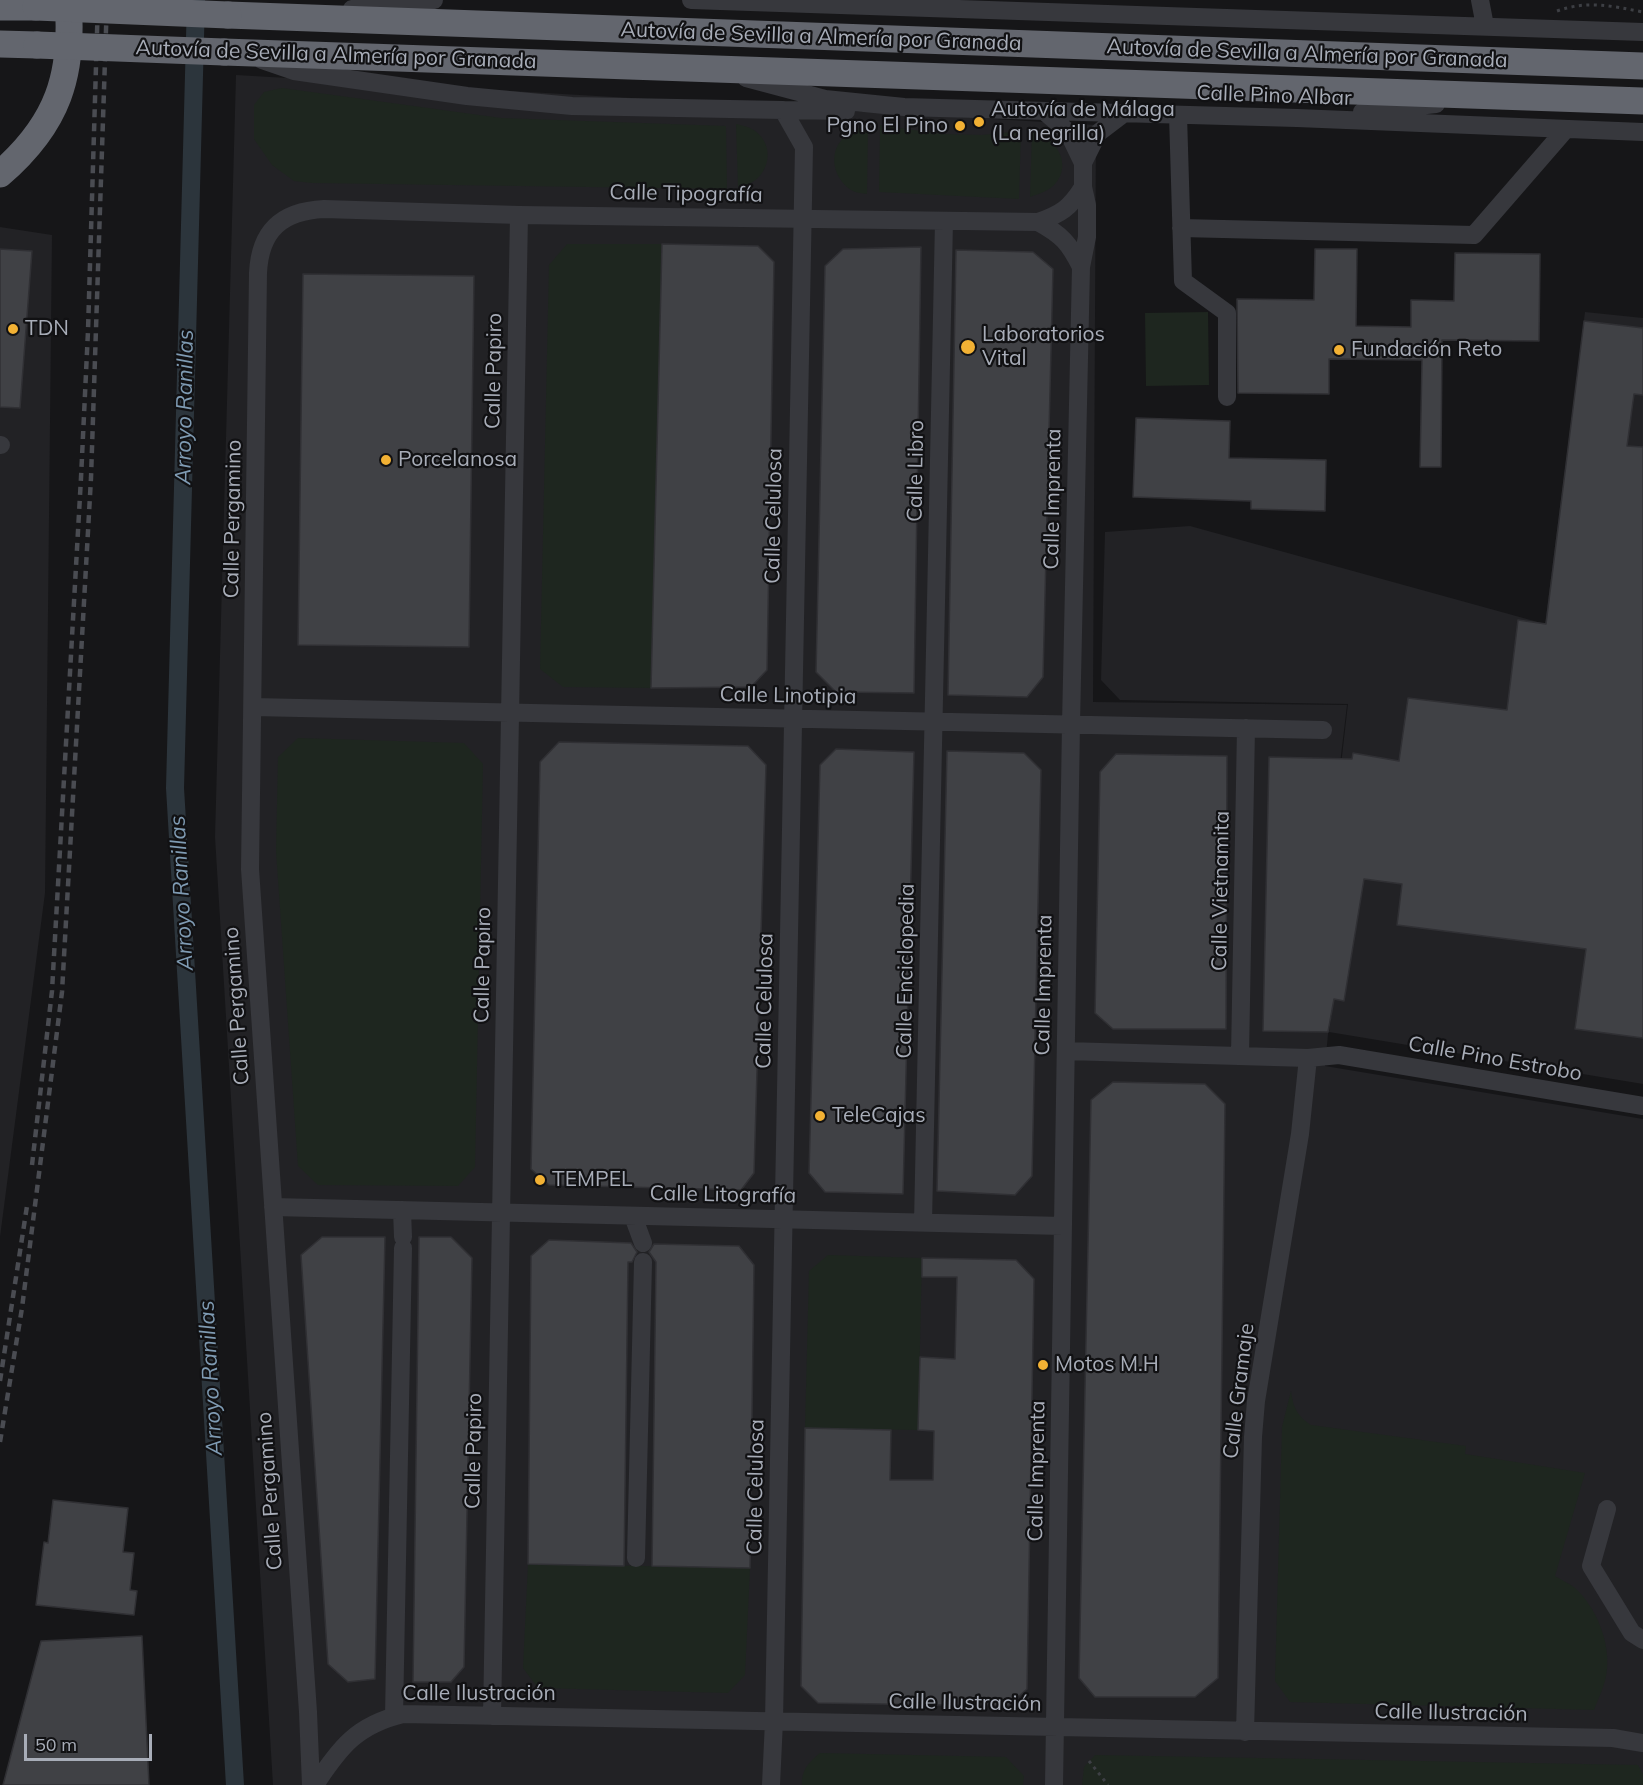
<!DOCTYPE html>
<html>
<head>
<meta charset="utf-8">
<style>
  body { margin:0 }
  #map { position:relative; width:1643px; height:1785px; overflow:hidden; background:#161618; font-family:Mulish,sans-serif }
  canvas { display:block }
  .scale { position:absolute; left:24px; top:1734px; width:128px; height:27px; box-sizing:border-box; border:3px solid #a8adb8; border-top:0; padding-left:8px; font-size:18px; line-height:21px; white-space:nowrap; color:#a8adb8; -webkit-text-stroke:4px #111113; paint-order:stroke }
</style>
</head>
<body>
<div id="map">
<canvas width="1643" height="1785"></canvas>
<div class="scale">50 m</div>
</div>
<script>
const ctx = document.querySelector('canvas').getContext('2d');
ctx.lineJoin = 'round';
function fill(path, color) {
  ctx.fillStyle = color;
  ctx.fill(path, 'evenodd');
}
function stroke(path, color, width, dash) {
  ctx.strokeStyle = color;
  ctx.lineWidth = width;
  ctx.lineCap = dash ? 'butt' : 'round';
  ctx.setLineDash(dash || []);
  ctx.stroke(path);
}
function drawText(font, color, halo, rows, align = 'center') {
  ctx.font = font + ' Mulish,sans-serif';
  ctx.lineWidth = 4.5;
  ctx.setLineDash([]);
  ctx.textBaseline = 'middle';
  ctx.strokeStyle = halo;
  ctx.fillStyle = color;
  for (const [text, x, y, turn = 0] of rows) {
    ctx.save();
    ctx.translate(x, y);
    ctx.rotate((+turn || 0) * Math.PI / 180);
    ctx.textAlign = isNaN(turn) ? turn : align;
    if (halo) ctx.strokeText(text, 0, 0);
    ctx.fillText(text, 0, 0);
    ctx.restore();
  }
}
const built = new Path2D(`
  M236,75L1096,125L1093,702L1347,705L1311,1009L1330,1013L1325,1066L1643,1119V1785H273L215,837Z
  M0,227L52,235L45,893L0,1237Z
  M1585,312L1643,318V1084L1329,1032L1332,1011L1313,1008L1348,704L1120,700L1101,680L1105,532L1190,526L1545,624Z`);
const green = new Path2D(`
  M282,88L501,118L726,126L727,189L312,183L294,181L272,165L254,139V105L264,92Z
  M736,124C740,125 746,126 750,128C780,143 769,184 738,187Z
  M868,124L867,194C863,193 857,193 853,191C836,182 828,158 840,142C847,133 858,129 868,124Z
  M880,125L941,134L982,135L1021,131L1019,199L879,192Z
  M1032,132C1055,135 1073,164 1055,184C1049,191 1038,194 1030,197Z
  M567,244H662L651,688L563,687L540,669L549,265Z
  M1208,312L1209,385L1146,386L1145,313Z
  M298,738L464,743L483,764L475,1167L458,1186L318,1185L298,1166L276,851L278,757Z
  M828,1255L922,1258L918,1430L805,1428L809,1271Z
  M1291,1391C1293,1407 1297,1416 1311,1425L1466,1446L1465,1454L1585,1473L1555,1576C1561,1580 1569,1583 1575,1588C1596,1607 1610,1642 1607,1669C1606,1684 1599,1696 1594,1710L1290,1702L1275,1681L1282,1427Z
  M528,1564L750,1568L745,1675L728,1693L538,1688L523,1668Z
  M820,1753L1006,1757L1024,1776L1023,1785H802C801,1770 809,1762 820,1753Z
  M1095,1755L1638,1765L1643,1774V1785H1082L1084,1767Z`);
const canal = new Path2D(`
  M196,0L175,788L235,1785`);
const building = new Path2D(`
  M662,244L758,246L774,262L767,670L751,687L651,688Z
  M921,247L914,693L836,692L816,672L825,266L843,249Z
  M0,249L32,251L20,408L0,407Z
  M1315,249H1357L1356,326L1411,327V300L1454,301L1455,253L1540,254L1539,341L1442,340L1441,467H1420L1422,360L1329,359V394L1238,393L1237,299L1314,300Z
  M956,250L1033,252L1053,269L1043,677L1027,697L948,695Z
  M303,274L474,276L469,647L298,645Z
  M1584,321L1643,328V395L1634,394L1627,446L1643,447V1038L1575,1029L1586,949L1397,925L1402,884L1364,879L1344,1001L1334,999L1328,1032L1263,1031L1269,757L1352,759L1353,753L1399,761L1408,698L1507,710L1518,620L1546,624Z
  M1136,418L1230,421L1229,458L1326,460L1325,511L1251,509V501L1133,497Z
  M559,742L748,746L766,765L754,1173L741,1190L549,1185L531,1169L540,762Z
  M836,749L914,752L903,1194L825,1192L809,1173L820,765Z
  M947,751L1024,753L1041,770L1032,1176L1015,1195L937,1191Z
  M1116,754L1227,756L1226,1029H1113L1095,1013L1100,772Z
  M1113,1082L1205,1084L1225,1104L1218,1678L1195,1697H1095L1079,1678L1091,1100Z
  M322,1237H385L375,1679L348,1682L328,1664L301,1255Z
  M419,1237H451L472,1258L464,1667L451,1682H413Z
  M549,1240L631,1243L637,1252L632,1262H628L624,1566L528,1564L531,1256Z
  M654,1244L739,1246L754,1265L750,1568L652,1566L656,1262L649,1252Z
  M922,1258L1016,1260L1034,1279L1027,1689L1008,1706L818,1703L801,1686L805,1428L891,1430L890,1480H933L934,1431L918,1430L920,1357L955,1359L957,1277H922Z
  M53,1500L128,1508L123,1552L134,1553L130,1590L137,1591L134,1615L36,1605L44,1542L48,1543Z
  M142,1636L149,1785H3L41,1641Z`);
const path = new Path2D(`
  M1557,11C1588,0 1611,6 1643,12
  M1089,1761L1108,1785`);
const minor = new Path2D(`
  M691,0L1643,32
  M1480,0L1485,26
  M352,9L434,0
  M262,60L294,71L467,96L572,106L783,110L804,147L774,1721L771,1785
  M746,78L825,99L904,107L1297,118L1643,132
  M783,110L846,111
  M1045,112L1068,132L1083,163V187L1087,205V237L1081,267L1071,724L1054,1785
  M1362,112L1436,104
  M1178,115L1183,281L1227,313V397
  M1083,163L1098,133L1123,114
  M1038,222C1061,214 1070,208 1083,187
  M1181,228L1474,235L1566,129
  M0,445H1
  M253,707L1323,730
  M1066,1051L1308,1058L1339,1055L1643,1106
  M1240,1055L1246,728
  M273,1207L1063,1226
  M402,1210L403,1237
  M633,1216L643,1243
  M923,1222L944,221
  M1607,1509L1591,1566L1632,1633L1643,1640
  M636,1558L643,1262
  M394,1716L403,1248
  M492,1716L519,215
  M1245,1732L1253,1437L1256,1401L1300,1134L1308,1058
  M311,1785L308,1712L250,869L258,273C260,230 282,211 324,209L519,215L1038,222C1062,235 1069,243 1081,267
  M315,1785C340,1747 357,1725 403,1714L1613,1738L1643,1743`);
const highway = new Path2D(`
  M0,7H36
  M228,15L1643,66
  M0,44L37,45
  M224,52L1643,101
  M0,174C58,124 74,75 68,0`);
const rail = new Path2D(`
  M32,1165L52,991L81,478L88,331L98,0
  M0,1381L27,1206
  M0,1442L22,1308L62,992L91,478L107,0`);
const highwayBridge = new Path2D(`
  M36,7L228,15
  M37,45L224,52`);
const markers = [
  [979,122,6,"#f2b134"],
  [960,126,6,"#f2b134"],
  [13,329,6,"#f2b134"],
  [968,347,8,"#f2b134"],
  [1339,350,6,"#f2b134"],
  [386,460,6,"#f2b134"],
  [820,1116,6,"#f2b134"],
  [540,1180,6,"#f2b134"],
  [1043,1365,6,"#f2b134"]
];
const streetNames = [
  ["Autovía de Sevilla a Almería por Granada",821,37,2],
  ["Autovía de Sevilla a Almería por Granada",1307,54,2],
  ["Autovía de Sevilla a Almería por Granada",336,55,2],
  ["Calle Pino Albar",1274,96,2],
  ["Calle Tipografía",686,194,1],
  ["Calle Papiro",494,371,-89],
  ["Calle Libro",916,471,-89],
  ["Calle Imprenta",1053,499,-89],
  ["Calle Celulosa",774,516,-89],
  ["Calle Pergamino",233,519,-89],
  ["Calle Linotipia",788,696,1],
  ["Calle Vietnamita",1221,891,-89],
  ["Calle Papiro",483,965,-89],
  ["Calle Enciclopedia",906,971,-89],
  ["Calle Imprenta",1044,985,-89],
  ["Calle Celulosa",765,1001,-89],
  ["Calle Pergamino",237,1006,-94],
  ["Calle Pino Estrobo",1495,1059,10],
  ["Calle Litografía",723,1195,1],
  ["Calle Gramaje",1239,1391,-83],
  ["Calle Papiro",474,1451,-89],
  ["Calle Imprenta",1037,1471,-89],
  ["Calle Celulosa",756,1487,-89],
  ["Calle Pergamino",270,1491,-94],
  ["Calle Ilustración",479,1694],
  ["Calle Ilustración",965,1703,1],
  ["Calle Ilustración",1451,1713,1]
];
const poiNames = [
  ["Autovía de Málaga",991,110],
  ["(La negrilla)",991,134],
  ["Pgno El Pino",948,126,"right"],
  ["TDN",25,329],
  ["Laboratorios",982,335],
  ["Vital",982,359],
  ["Fundación Reto",1351,350],
  ["Porcelanosa",398,460],
  ["TeleCajas",832,1116],
  ["TEMPEL",552,1180],
  ["Motos M.H",1055,1365]
];
const waterNames = [
  ["Arroyo Ranillas",185,407,-89],
  ["Arroyo Ranillas",182,893,-93],
  ["Arroyo Ranillas",211,1378,-93]
];
fill(built, '#222225');
fill(green, '#1e261f');
stroke(canal, '#2c353c', 18);
fill(building, '#404145');
stroke(building, '#303034', 1.5);
stroke(path, '#3d3f44', 3, [3, 4.5]);
stroke(minor, '#37383d', 18);
stroke(highway, '#63666e', 27);
stroke(rail, '#4a4c52', 4.5, [8, 6]);
stroke(highwayBridge, '#63666e', 27);
for (const [x, y, r, color] of markers) {
  const dot = new Path2D();
  dot.arc(x, y, r, 0, 2 * Math.PI);
  ctx.fillStyle = color;
  ctx.fill(dot);
  stroke(dot, '#111113', 2);
}
drawText('21px', '#a8adb8', '#111113', streetNames);
drawText('21px', '#a8adb8', '#111113', poiNames, 'left');
drawText('italic 22px', '#7f9bb3', '#111113', waterNames);
</script>
</body>
</html>
